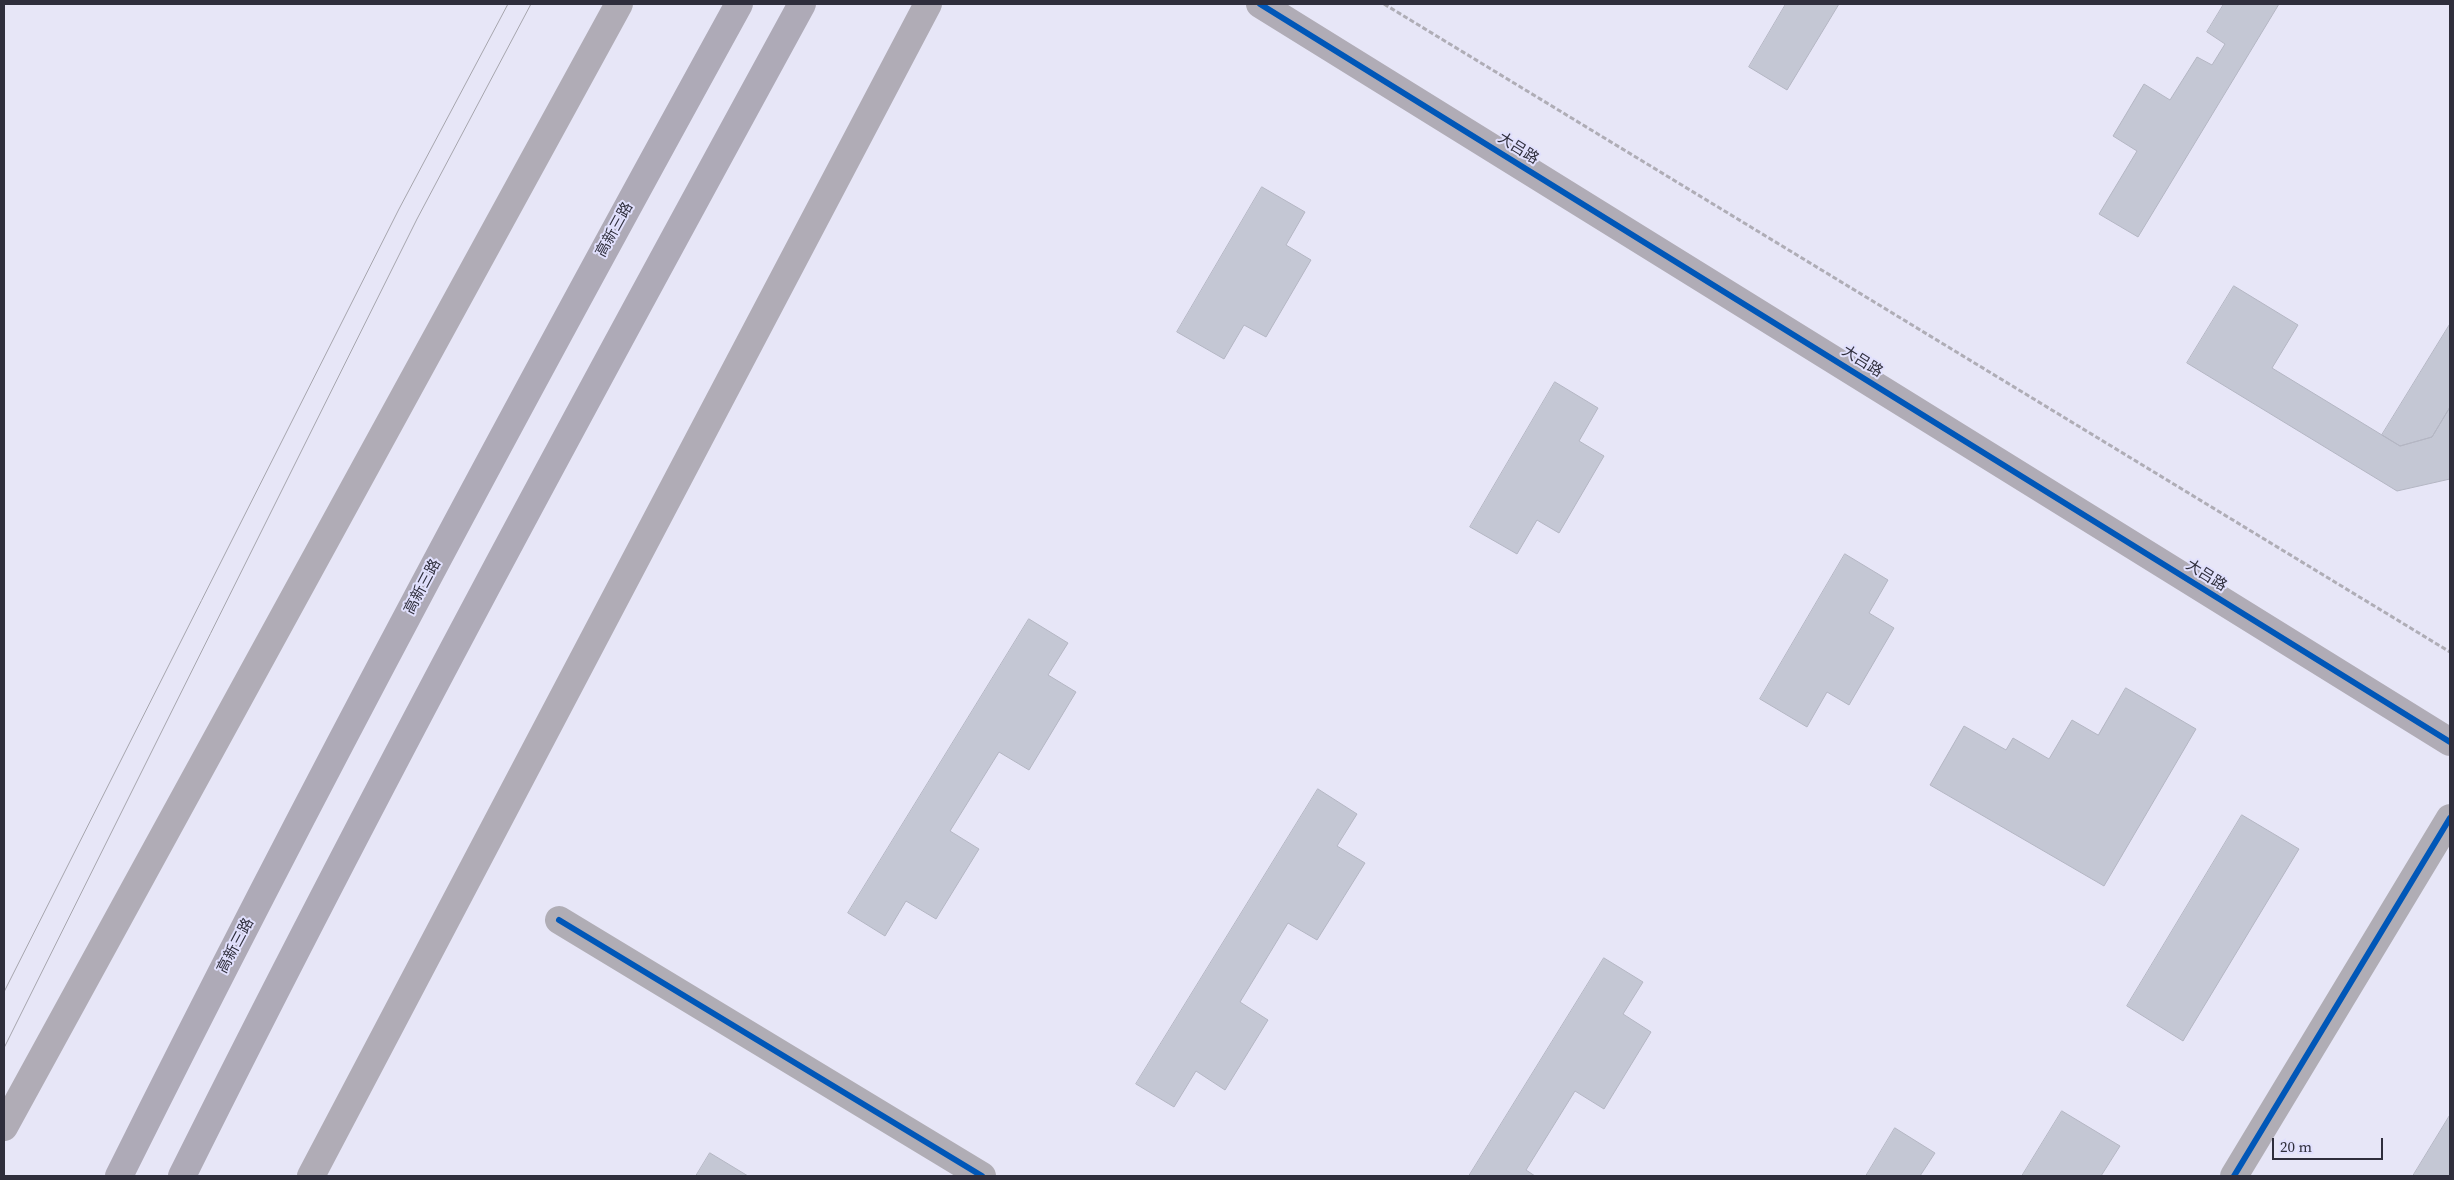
<!DOCTYPE html>
<html>
<head>
<meta charset="utf-8">
<style>
  body { margin:0 }
  #map { position:relative; width:2454px; height:1180px; overflow:hidden; background:#e7e6f7; font-family:"Source Serif 4",serif }
  canvas { display:block }
  .frame { position:absolute; inset:0; border:5px solid #2f2e3c; pointer-events:none }
  .scale { position:absolute; left:2272px; top:1138px; width:111px; height:22px; box-sizing:border-box; border:2px solid #2f2e3c; border-top:0; padding-left:6px; font-size:15px; line-height:18px; white-space:nowrap; color:#2f2e3c; -webkit-text-stroke:4px #e1e0fd; paint-order:stroke }
</style>
</head>
<body>
<div id="map">
<canvas width="2454" height="1180"></canvas>
<div class="frame"></div>
<div class="scale">20 m</div>
</div>
<script>
const ctx = document.querySelector('canvas').getContext('2d');
ctx.lineJoin = 'round';
function fill(path, color) {
  ctx.fillStyle = color;
  ctx.fill(path, 'evenodd');
}
function stroke(path, color, width, dash) {
  ctx.strokeStyle = color;
  ctx.lineWidth = width;
  ctx.lineCap = dash ? 'butt' : 'round';
  ctx.setLineDash(dash || []);
  ctx.stroke(path);
}
function drawText(font, color, halo, rows, align = 'center') {
  ctx.font = font + ' "Source Serif 4","Noto Sans SC",serif';
  ctx.lineWidth = 4;
  ctx.setLineDash([]);
  ctx.textBaseline = 'middle';
  ctx.strokeStyle = halo;
  ctx.fillStyle = color;
  for (const [text, x, y, turn = 0] of rows) {
    ctx.save();
    ctx.translate(x, y);
    ctx.rotate((+turn || 0) * Math.PI / 180);
    ctx.textAlign = isNaN(turn) ? turn : align;
    if (halo) ctx.strokeText(text, 0, 0);
    ctx.fillText(text, 0, 0);
    ctx.restore();
  }
}
const building = new Path2D(`
  M1786,4H1839L1787,90L1749,67Z
  M2224,4H2279L2138,237L2099,214L2137,151L2113,136L2144,84L2170,100L2197,57L2212,65L2225,44L2207,32Z
  M1262,187L1305,212L1286,245L1311,260L1266,337L1244,325L1224,359L1177,332Z
  M2234,286L2298,325L2272,368L2400,446L2432,437L2450,407V479L2397,491L2187,363Z
  M2450,324V407L2432,437L2400,446L2382,435Z
  M1555,382L1598,408L1579,441L1604,456L1559,533L1537,520L1517,554L1470,527Z
  M1845,554L1888,580L1869,613L1894,628L1849,705L1827,692L1807,727L1760,699Z
  M1029,619L1068,643L1048,675L1076,692L1029,770L999,752L950,831L979,849L936,919L906,901L885,936L848,913Z
  M2126,688L2196,729L2104,886L1930,785L1964,726L2006,750L2013,738L2049,759L2072,720L2098,735Z
  M1318,789L1357,814L1337,846L1365,863L1317,940L1288,923L1240,1002L1268,1020L1225,1090L1196,1071L1174,1107L1136,1084Z
  M2242,815L2299,849L2183,1041L2127,1006Z
  M1604,958L1643,982L1623,1014L1651,1032L1604,1109L1575,1091L1526,1170L1535,1176H1469Z
  M2062,1111L2120,1146L2101,1176H2022Z
  M2450,1115V1176H2413Z
  M1895,1128L1935,1153L1920,1176H1866Z
  M710,1153L748,1176H696Z`);
const path = new Path2D(`
  M1384,4L2450,652`);
const street = new Path2D(`
  M559,920L982,1176
  M2234,1176L2450,818`);
const secondary = new Path2D(`
  M1260,4L2450,742
  M4,1127L619,4
  M311,1176L928,4`);
const highway = new Path2D(`
  M119,1176C316,780 526,391 739,4
  M182,1176C379,780 590,392 802,4`);
const tram = new Path2D(`
  M4,992L399,209L508,4
  M4,1048L417,219L531,4`);
const cycleway = new Path2D(`
  M1260,4L2450,742
  M559,920L982,1176
  M2234,1176L2450,818`);
const streetNames = [
  ["大吕路",1518,149,32],
  ["高新三路",615,230,-61],
  ["大吕路",1862,362,32],
  ["大吕路",2206,576,32],
  ["高新三路",423,587,-62],
  ["高新三路",236,946,-62]
];
fill(building, '#c4c7d4');
stroke(building, '#b4b6c3', 1);
stroke(path, '#afadb6', 3, [5, 2.5]);
stroke(street, '#b0adb5', 28);
stroke(secondary, '#b0acb6', 28);
stroke(highway, '#aeaab7', 28);
stroke(tram, '#a6a5ad', 1);
stroke(cycleway, '#0057b8', 6);
drawText('15px', '#2f2e3c', '#e1e0fd', streetNames);
</script>
</body>
</html>
